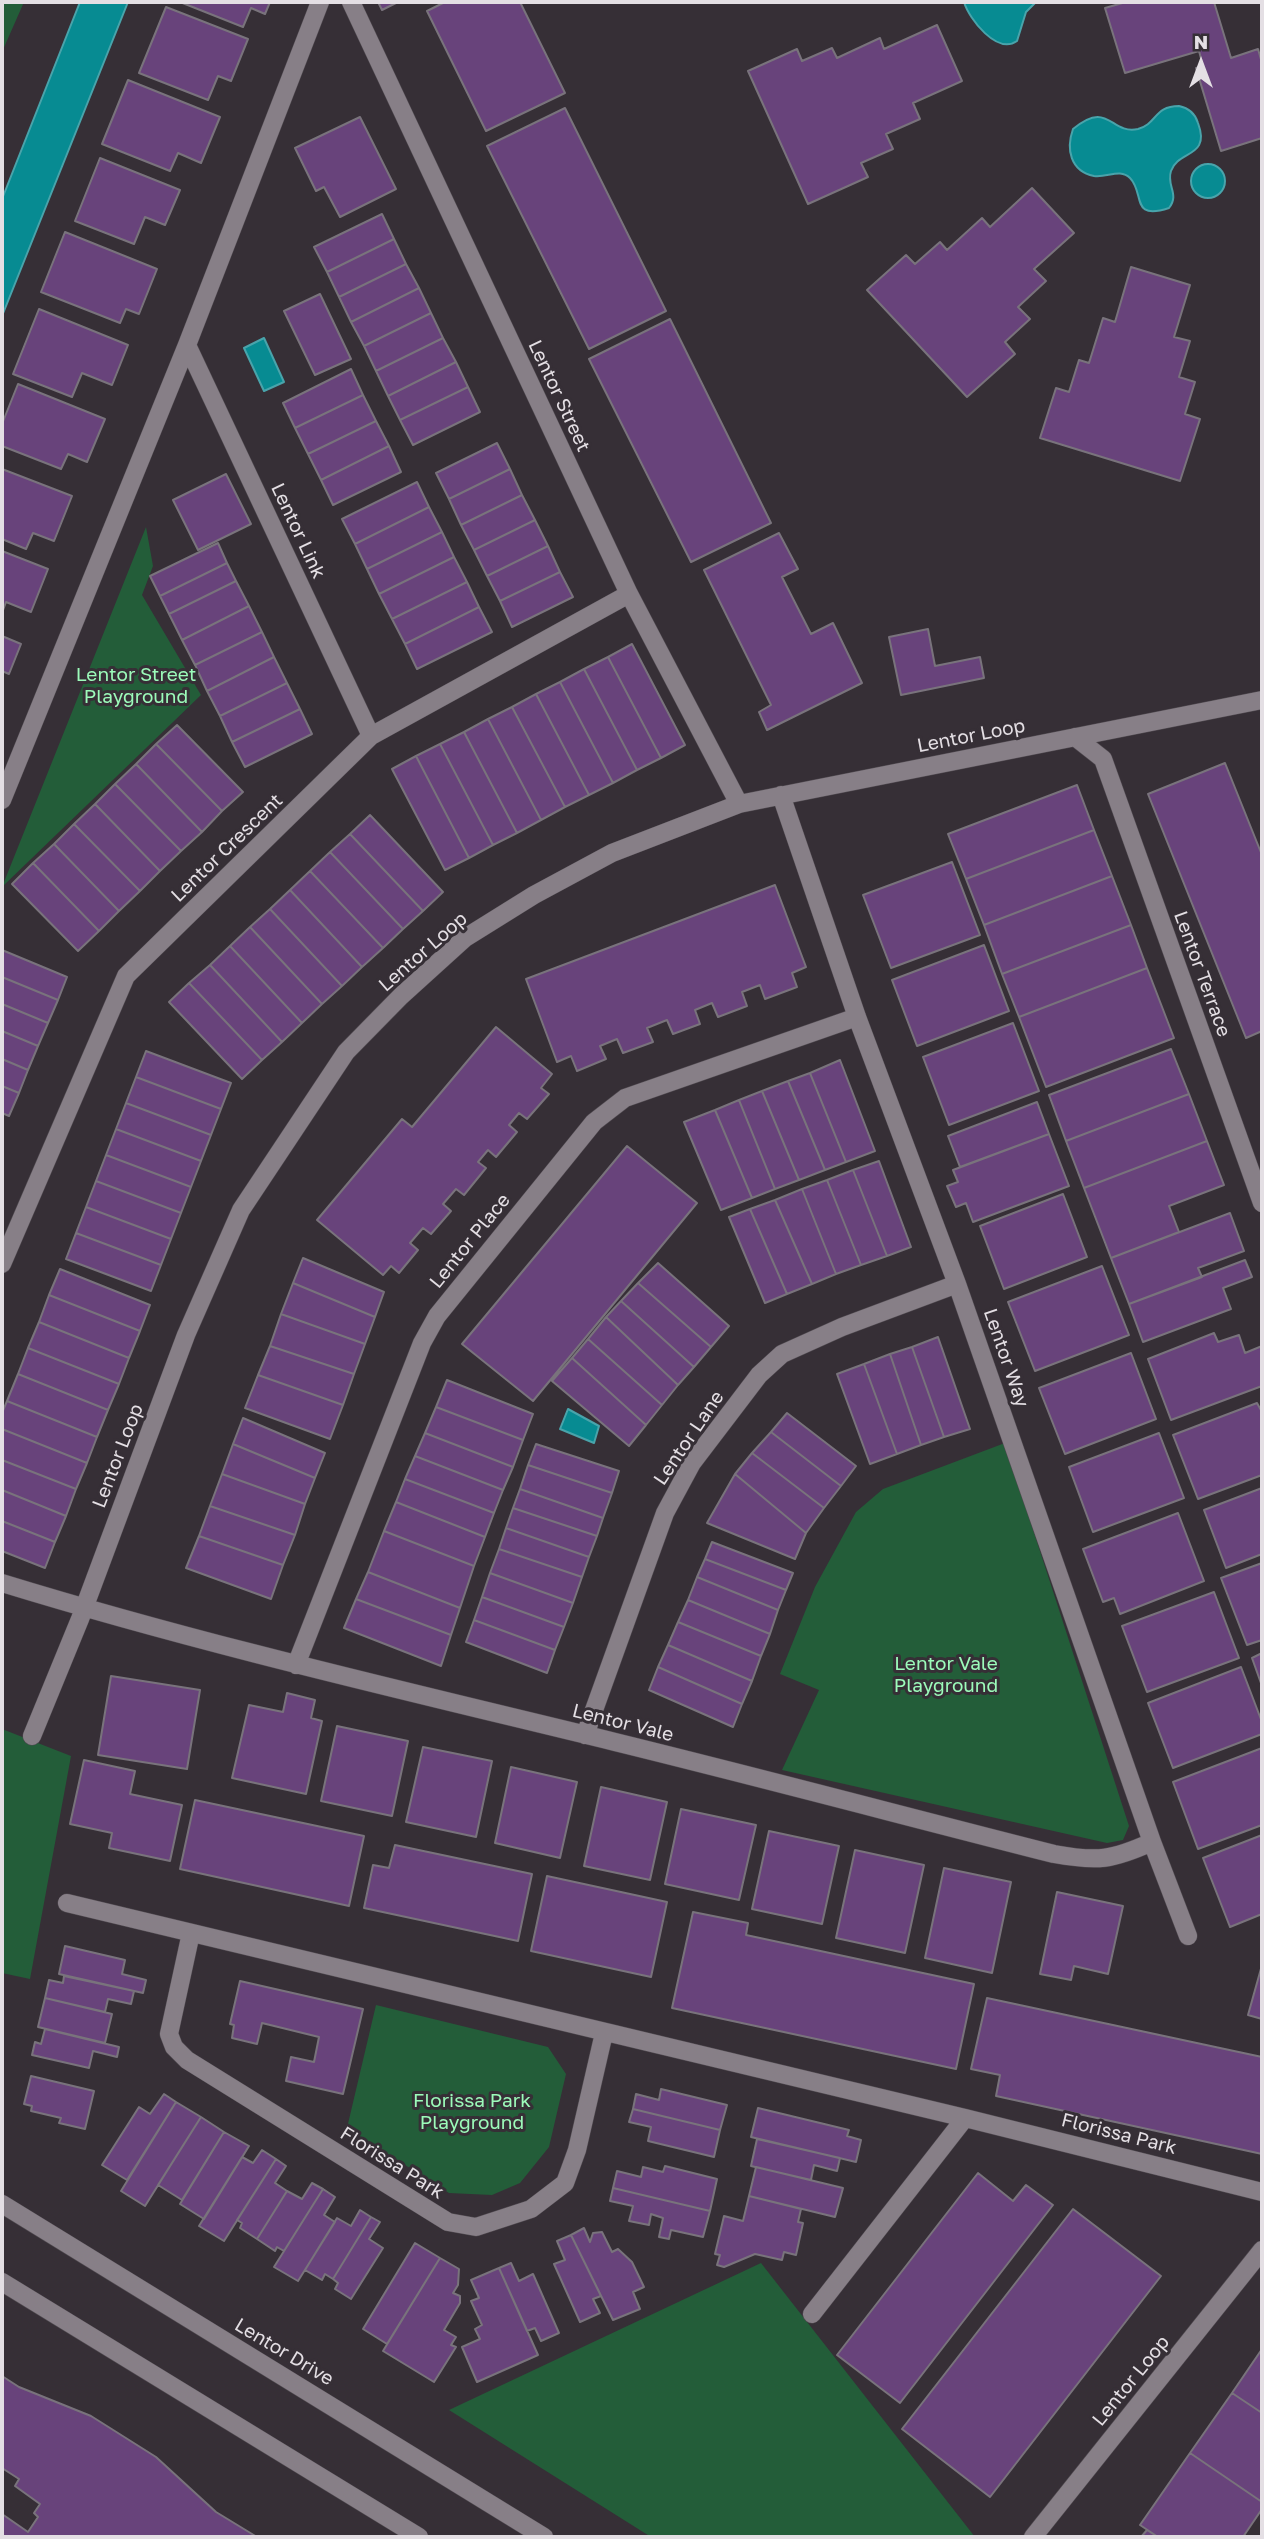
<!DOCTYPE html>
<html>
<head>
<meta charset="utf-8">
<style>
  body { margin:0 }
  #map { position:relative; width:1264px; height:2539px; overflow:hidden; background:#362f36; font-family:"Golos Text",sans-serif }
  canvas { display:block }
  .frame { position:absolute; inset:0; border:4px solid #e4dfe4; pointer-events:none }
  .north { position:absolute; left:1166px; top:28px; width:70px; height:70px; -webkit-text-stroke:5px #362f36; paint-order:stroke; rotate:0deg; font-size:19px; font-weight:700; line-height:28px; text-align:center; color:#e4dfe4 }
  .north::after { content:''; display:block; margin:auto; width:24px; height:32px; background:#e4dfe4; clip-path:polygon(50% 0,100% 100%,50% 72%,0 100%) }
</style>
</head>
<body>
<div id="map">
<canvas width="1264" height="2539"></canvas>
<div class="frame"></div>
<div class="north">N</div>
</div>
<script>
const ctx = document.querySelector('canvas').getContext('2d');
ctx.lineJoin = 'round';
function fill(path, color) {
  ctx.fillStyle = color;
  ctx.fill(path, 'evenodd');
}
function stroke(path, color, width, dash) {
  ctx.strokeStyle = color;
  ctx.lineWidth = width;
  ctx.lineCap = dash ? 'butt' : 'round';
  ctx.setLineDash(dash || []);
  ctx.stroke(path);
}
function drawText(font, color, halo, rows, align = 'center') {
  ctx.font = font + ' "Golos Text",sans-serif';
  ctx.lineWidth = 6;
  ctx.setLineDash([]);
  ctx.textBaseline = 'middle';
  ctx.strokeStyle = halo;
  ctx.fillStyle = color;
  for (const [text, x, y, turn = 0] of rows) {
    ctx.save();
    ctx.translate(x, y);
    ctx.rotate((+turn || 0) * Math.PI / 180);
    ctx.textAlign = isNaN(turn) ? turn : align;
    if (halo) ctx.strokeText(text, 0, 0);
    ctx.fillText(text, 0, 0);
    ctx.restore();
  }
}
const green = new Path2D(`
  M2,2H24L2,52Z
  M146,527L153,566L142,595L201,695L2,887Z
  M1005,1443L1129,1826L1123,1840L1107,1843L782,1770L819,1690L780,1674L815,1587L856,1512L883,1489Z
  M2,1729L71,1756L30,1979L2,1973Z
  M376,2005L548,2047L566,2074L549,2147L520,2183L492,2195L449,2193L347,2128Z
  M761,2263L975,2537H651L449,2410Z`);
const water = new Path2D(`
  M80,2H128L2,316V199Z
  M964,2H1036L1026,12L1017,41C997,55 969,19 964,2Z
  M1179,106C1189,108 1195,113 1198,123C1211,158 1178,150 1171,171C1166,186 1180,194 1169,208C1130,221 1145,193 1130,178C1120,168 1107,178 1094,176C1070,171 1066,149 1073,129C1109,99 1110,135 1138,129C1157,124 1154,106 1179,106Z
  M1191 181a17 17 0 1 1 34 0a17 17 0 1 1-34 0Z
  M264,338L284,382L264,391L244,348Z
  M568,1409L599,1426L594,1443L560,1429Z`);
const building = new Path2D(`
  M180,2H270L265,14L251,8L243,27Z
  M378,2H398L382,10Z
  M445,2H520L565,93L486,131L427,11Z
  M1126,2H1214L1231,58L1258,49L1262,63V138L1221,151L1196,68L1203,66L1199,51L1125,73L1105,8Z
  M166,7L248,39L231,81L218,76L208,100L139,73Z
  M937,25L962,81L913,103L920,119L886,134L893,149L861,163L868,177L808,204L748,71L797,49L802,61L832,48L837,58L880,38L884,49Z
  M128,80L220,117L201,163L178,153L170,171L102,144Z
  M565,108L666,311L589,349L487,146Z
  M360,117L396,189L340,217L324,187L316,191L295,148Z
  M100,158L180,190L165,225L145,217L134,244L75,221Z
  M1032,188L1074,233L1034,269L1046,281L1018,307L1030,319L1005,342L1015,354L967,397L867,290L906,255L915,264L940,242L947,250L982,218L990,227Z
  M382,214L394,239L327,272L314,247Z
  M65,232L157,269L139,314L126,309L120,323L41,292Z
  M394,239L406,264L339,297L327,272Z
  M406,264L419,288L351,322L339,297Z
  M1131,267L1190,285L1174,337L1190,341L1179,377L1195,382L1185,414L1200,419L1180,481L1040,438L1056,388L1069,392L1079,360L1089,363L1103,318L1115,322Z
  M419,288L431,313L364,346L351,322Z
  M320,294L351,359L315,375L284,311Z
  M39,309L128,345L112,385L82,373L72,397L13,374Z
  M431,313L443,338L376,371L364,346Z
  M670,319L771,523L691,562L589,359Z
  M443,338L456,362L388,396L376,371Z
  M456,362L468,387L400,420L388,396Z
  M351,369L363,395L295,428L283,403Z
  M18,384L105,419L87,462L68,454L61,469L2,446V424Z
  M468,387L480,412L413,445L400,420Z
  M363,395L376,421L308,454L295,428Z
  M376,421L389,446L321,480L308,454Z
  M497,443L510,469L449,499L436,473Z
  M389,446L401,472L333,505L321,480Z
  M2,469L72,496L54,541L33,533L26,549L2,539Z
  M510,469L522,495L461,525L449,499Z
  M226,474L251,524L198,550L173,500Z
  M417,482L429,507L355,544L342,519Z
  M522,495L535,520L474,550L461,525Z
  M429,507L442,532L367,569L355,544Z
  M535,520L548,546L487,576L474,550Z
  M442,532L454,557L379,594L367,569Z
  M779,533L798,569L782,577L811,634L833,623L862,683L767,730L759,712L771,705L704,570Z
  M218,543L227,563L160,596L150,576Z
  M548,546L560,572L500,601L487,576Z
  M2,551L48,569L31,612L6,602L2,613Z
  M454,557L467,582L392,619L379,594Z
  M227,563L236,581L169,614L160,596Z
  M560,572L573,597L512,627L500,601Z
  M236,581L249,606L182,640L169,614Z
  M467,582L479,607L405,644L392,619Z
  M249,606L262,632L195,665L182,640Z
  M479,607L492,632L417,669L405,644Z
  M928,629L935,666L980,657L984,678L901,695L889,637Z
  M262,632L274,657L207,691L195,665Z
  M2,636L21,644L9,674L2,671Z
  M632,644L685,745L661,758L608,657Z
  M274,657L287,683L220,716L207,691Z
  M608,657L661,758L637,770L584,669Z
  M584,669L637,770L613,783L560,682Z
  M560,682L613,783L589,795L536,694Z
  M287,683L300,709L232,742L220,716Z
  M536,694L589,795L565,807L512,707Z
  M512,707L565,807L541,820L488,719Z
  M300,709L312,734L245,767L232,742Z
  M488,719L541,820L517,833L464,732Z
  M177,725L243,792L222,811L156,744Z
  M464,732L517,833L493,845L440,744Z
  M156,744L222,811L202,832L136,764Z
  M440,744L493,845L469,858L416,756Z
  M416,756L469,858L445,870L392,769Z
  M1225,763L1262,855V1031L1246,1038L1148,794Z
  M136,764L202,832L181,851L115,784Z
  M115,784L181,851L160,871L95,804Z
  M1077,785L1094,830L966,879L948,834Z
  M95,804L160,871L140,891L74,824Z
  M370,815L443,892L423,911L350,834Z
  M74,824L140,891L119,911L54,844Z
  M1094,830L1112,876L984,925L966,879Z
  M350,834L423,911L403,929L330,852Z
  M54,844L119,911L99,931L33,863Z
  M330,852L403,929L383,948L310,871Z
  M952,862L980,935L891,968L863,895Z
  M33,863L99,931L78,951L12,884Z
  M310,871L383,948L362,967L290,890Z
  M1112,876L1131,925L1002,974L984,925Z
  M775,885L806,967L792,973L797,987L765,999L760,985L742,992L747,1006L718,1017L712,1003L695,1010L700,1024L673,1034L667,1020L647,1028L653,1042L623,1053L617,1039L600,1046L606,1059L577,1071L571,1056L557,1062L526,979Z
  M290,890L362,967L342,986L270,909Z
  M270,909L342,986L322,1004L250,927Z
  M1131,925L1147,968L1019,1017L1002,974Z
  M250,927L322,1004L302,1023L230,946Z
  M984,945L1009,1011L917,1046L892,980Z
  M230,946L302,1023L282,1042L210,965Z
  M2,950L67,977L58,1000L2,977Z
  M210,965L282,1042L262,1060L189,983Z
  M1147,968L1174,1038L1046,1087L1019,1017Z
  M2,977L58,1000L48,1023L2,1004Z
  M189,983L262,1060L242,1079L169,1002Z
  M2,1004L48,1023L38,1046L2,1031Z
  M1013,1023L1039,1091L949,1125L923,1057Z
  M496,1027L552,1074L541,1088L549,1094L527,1119L519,1113L509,1125L517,1132L496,1157L488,1150L478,1162L486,1168L464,1195L456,1189L443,1204L451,1211L431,1234L423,1228L410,1243L418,1250L399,1273L391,1266L383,1275L317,1220L402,1119L412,1127Z
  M2,1031L38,1046L28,1070L2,1059Z
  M1171,1049L1189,1094L1066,1141L1049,1095Z
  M146,1051L231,1083L221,1109L136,1077Z
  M2,1059L28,1070L19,1093L2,1086Z
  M840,1060L875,1151L846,1162L810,1073Z
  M810,1073L846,1162L825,1170L788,1081Z
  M136,1077L221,1109L211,1135L126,1103Z
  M788,1081L825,1170L799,1180L762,1091Z
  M2,1086L19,1093L9,1116L2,1113Z
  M762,1091L799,1180L775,1189L739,1100Z
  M1189,1094L1207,1141L1084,1188L1066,1141Z
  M739,1100L775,1189L752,1198L715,1110Z
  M1037,1102L1049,1134L960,1167L948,1136Z
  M126,1103L211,1135L201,1161L116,1129Z
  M715,1110L752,1198L721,1210L684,1122Z
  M116,1129L201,1161L191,1187L106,1155Z
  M1049,1134L1069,1186L973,1222L966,1203L956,1207L947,1186L958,1182L953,1170Z
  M1207,1141L1224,1185L1169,1206L1179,1232L1111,1258L1084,1188Z
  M627,1146L697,1203L533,1401L462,1344Z
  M106,1155L191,1187L181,1213L96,1181Z
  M879,1161L911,1247L887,1256L853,1170Z
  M853,1170L887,1256L861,1265L827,1180Z
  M827,1180L861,1265L836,1274L802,1189Z
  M96,1181L181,1213L171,1239L86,1207Z
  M802,1189L836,1274L812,1284L775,1200Z
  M1063,1194L1087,1257L1004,1289L980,1226Z
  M775,1200L812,1284L787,1294L750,1209Z
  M86,1207L171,1239L161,1265L76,1233Z
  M750,1209L787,1294L765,1303L729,1217Z
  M1230,1213L1244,1251L1198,1268L1202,1277L1129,1304L1111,1258Z
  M76,1233L161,1265L151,1291L66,1259Z
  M303,1258L384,1292L375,1317L293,1283Z
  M1245,1260L1252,1277L1223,1288L1231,1309L1143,1342L1129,1304Z
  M658,1263L729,1326L711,1347L638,1283Z
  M1102,1266L1129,1335L1035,1371L1008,1302Z
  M60,1269L150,1305L140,1331L49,1295Z
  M293,1283L375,1317L365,1344L281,1314Z
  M638,1283L711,1347L694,1367L621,1301Z
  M49,1295L140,1331L129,1358L39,1322Z
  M621,1301L694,1367L678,1385L606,1317Z
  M281,1314L365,1344L354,1374L270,1346Z
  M606,1317L678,1385L662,1405L588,1339Z
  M39,1322L129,1358L119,1384L28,1348Z
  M1214,1333L1218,1342L1239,1335L1245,1353L1262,1346V1386L1171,1420L1148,1359Z
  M938,1337L970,1429L944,1437L912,1347Z
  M588,1339L662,1405L646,1425L572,1358Z
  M270,1346L354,1374L343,1405L258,1375Z
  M912,1347L944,1437L921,1445L890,1354Z
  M28,1348L119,1384L108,1410L18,1374Z
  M1131,1353L1156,1419L1065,1454L1039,1388Z
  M890,1354L921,1445L897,1454L864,1364Z
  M572,1358L646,1425L629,1446L552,1381Z
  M864,1364L897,1454L870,1464L837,1374Z
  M18,1374L108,1410L97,1437L7,1401Z
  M258,1375L343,1405L330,1439L245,1408Z
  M447,1380L533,1414L523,1440L436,1407Z
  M7,1401L97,1437L87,1463L2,1429V1413Z
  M1257,1403L1262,1412V1475L1198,1499L1173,1435Z
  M436,1407L523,1440L513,1467L425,1433Z
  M787,1413L856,1466L841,1486L771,1432Z
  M243,1418L325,1453L315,1478L233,1444Z
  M2,1429L87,1463L76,1489L2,1460Z
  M771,1432L841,1486L824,1508L752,1453Z
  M425,1433L513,1467L503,1490L415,1456Z
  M1159,1433L1184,1498L1093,1532L1069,1467Z
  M233,1444L315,1478L305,1504L222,1474Z
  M536,1444L619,1471L612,1493L528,1465Z
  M752,1453L824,1508L806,1533L735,1474Z
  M415,1456L503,1490L494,1513L405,1479Z
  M2,1460L76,1489L66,1516L2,1490Z
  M528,1465L612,1493L603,1518L520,1489Z
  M222,1474L305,1504L295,1535L210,1506Z
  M735,1474L806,1533L795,1559L707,1523Z
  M405,1479L494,1513L485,1537L396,1502Z
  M1262,1488V1554L1226,1568L1204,1510Z
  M520,1489L603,1518L597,1536L513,1508Z
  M2,1490L66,1516L55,1542L2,1521Z
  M396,1502L485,1537L474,1566L384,1531Z
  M210,1506L295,1535L283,1565L199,1536Z
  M513,1508L597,1536L589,1557L506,1528Z
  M1178,1513L1204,1581L1120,1614L1114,1598L1103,1602L1083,1549Z
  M2,1521L55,1542L45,1568L2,1551Z
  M506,1528L589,1557L582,1577L499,1549Z
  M384,1531L474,1566L460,1608L368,1572Z
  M199,1536L283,1565L271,1599L186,1568Z
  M712,1542L793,1573L786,1590L705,1559Z
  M499,1549L582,1577L573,1603L490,1573Z
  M705,1559L786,1590L778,1610L697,1577Z
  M1262,1563V1640L1247,1645L1221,1578Z
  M368,1572L460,1608L451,1635L356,1599Z
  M490,1573L573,1603L564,1627L482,1597Z
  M697,1577L778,1610L770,1634L688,1600Z
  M1214,1592L1239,1658L1147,1692L1122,1626Z
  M482,1597L564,1627L555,1650L474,1620Z
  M356,1599L451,1635L441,1666L344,1628Z
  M688,1600L770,1634L761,1656L678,1622Z
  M474,1620L555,1650L547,1673L466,1642Z
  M678,1622L761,1656L752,1681L668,1645Z
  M668,1645L752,1681L742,1704L658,1667Z
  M1262,1653V1686L1252,1658Z
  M658,1667L742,1704L733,1727L649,1690Z
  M1241,1667L1262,1722V1734L1173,1768L1148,1703Z
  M111,1676L200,1690L187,1769L98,1755Z
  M287,1693L315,1700L311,1718L322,1721L306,1794L232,1778L249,1705L283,1712Z
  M337,1726L408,1741L392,1816L321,1801Z
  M423,1747L492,1761L476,1837L406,1822Z
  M1262,1748V1825L1198,1849L1173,1782Z
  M84,1760L135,1771L130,1794L182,1805L170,1861L109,1848L112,1833L70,1824Z
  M511,1767L577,1782L560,1858L495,1843Z
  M601,1787L667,1802L650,1880L584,1866Z
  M195,1800L364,1836L349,1906L180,1869Z
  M681,1809L756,1825L739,1900L665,1884Z
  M769,1831L839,1846L822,1924L752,1909Z
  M1262,1835V1914L1230,1927L1203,1858Z
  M395,1845L532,1874L518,1941L364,1908L373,1865L389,1868Z
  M855,1850L924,1865L905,1953L836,1938Z
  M944,1868L1011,1882L992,1973L925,1958Z
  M547,1876L667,1902L651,1977L531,1951Z
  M1057,1892L1123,1906L1108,1974L1074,1966L1071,1980L1040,1974Z
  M693,1912L748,1923L746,1935L974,1984L956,2069L672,2008Z
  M65,1946L125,1960L122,1974L146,1980L143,1993L59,1974Z
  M1262,1965V2019L1248,2015Z
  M64,1976L134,1991L131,2004L108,1999L105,2012L45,1998L49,1980L63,1983Z
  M240,1981L363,2009L343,2094L286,2081L291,2057L314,2062L319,2037L262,2023L257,2044L232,2038L234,2025L230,2024Z
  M45,1998L112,2014L105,2043L38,2027Z
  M987,1998L1262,2057V2154L996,2096L1000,2075L971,2069Z
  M45,2029L119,2047L117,2057L93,2051L89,2068L32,2055L35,2042L41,2044Z
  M31,2076L94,2091L85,2129L59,2123L61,2118L31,2111L32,2106L24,2104Z
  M661,2089L727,2105L720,2130L633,2109L636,2094L659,2100Z
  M164,2094L176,2102L127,2180L102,2165L139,2107L150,2114Z
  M176,2102L201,2117L145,2206L121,2191Z
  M758,2108L849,2130L847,2136L861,2140L856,2162L751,2137Z
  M633,2109L720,2130L714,2157L648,2141L651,2127L629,2122Z
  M201,2117L224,2132L182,2200L158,2185Z
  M224,2132L249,2146L204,2219L180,2204Z
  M757,2139L840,2158L837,2171L814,2165L811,2180L751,2166Z
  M262,2150L276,2159L224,2241L199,2226L242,2157L253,2163Z
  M276,2159L286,2166L275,2183L287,2191L257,2239L240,2228L242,2223L237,2220Z
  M665,2166L717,2179L710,2211L613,2188L617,2171L641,2177L643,2167L663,2172Z
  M756,2167L843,2188L835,2217L749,2196Z
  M978,2173L1013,2201L1026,2185L1053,2205L900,2403L837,2355Z
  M312,2183L323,2189L284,2251L277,2247L275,2251L257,2239L287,2191L302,2199Z
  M613,2188L710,2211L703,2237L671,2230L669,2239L659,2237L663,2218L651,2214L649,2225L629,2221L633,2206L610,2201Z
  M323,2189L335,2197L324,2215L335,2222L298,2281L274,2267Z
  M749,2196L801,2209L798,2222L803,2223L796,2255L784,2252L782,2260L755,2254L724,2267L717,2265L720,2255L715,2254L724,2216L743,2221Z
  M1073,2209L1161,2276L990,2497L902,2429Z
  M360,2210L371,2217L333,2279L325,2274L322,2280L305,2270L337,2218L351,2226Z
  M371,2217L380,2222L369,2239L383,2248L351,2299L335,2289L338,2283L333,2279Z
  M584,2228L590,2242L593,2233L602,2232L612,2252L618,2249L632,2262L644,2287L633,2292L640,2309L613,2320L571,2235Z
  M571,2235L601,2296L593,2299L600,2313L580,2322L554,2264L565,2260L557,2241Z
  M415,2243L440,2258L387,2344L363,2329Z
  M440,2258L459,2269L458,2285L453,2293L460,2296V2303L444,2330L456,2337L451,2345L456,2347L434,2382L383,2351Z
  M511,2263L519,2281L533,2274L559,2333L541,2341L535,2328L527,2331L499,2268Z
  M499,2268L538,2355L477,2382L462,2347L480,2339L475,2329L482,2325L471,2301L479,2298L471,2280Z
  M1262,2349V2413L1232,2393Z
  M2,2376L19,2387L91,2416L156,2457L216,2512L257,2537H2Z
  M1232,2393L1262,2413V2502L1190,2453Z
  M1190,2453L1262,2502V2509L1243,2537H1158L1140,2525Z
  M2,2468L19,2479L15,2486L40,2504L34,2513L38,2517L28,2532L2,2514Z
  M1147,2530L1158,2537H1141Z`);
const minor = new Path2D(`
  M351,2L629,594L739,804
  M187,345L371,736
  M1075,737L1103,759L1262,1203
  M781,795L857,1017L957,1284L1152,1842L1188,1936
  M2,800L187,345L320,2
  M2,1264L126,976L371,736L629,594
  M2,1583C204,1645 410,1692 615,1742C762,1778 908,1817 1054,1854C1098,1862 1112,1860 1152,1842
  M296,1665L422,1343L437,1316L594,1122L625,1098L857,1017
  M585,1735L665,1513L692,1463L759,1375L782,1354L842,1327L957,1284
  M32,1736L80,1619L186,1335L241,1210L346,1052L401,996L465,938L534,895L612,853L739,804L1262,700
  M67,1903L965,2118L1262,2192
  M191,1933L169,2034L174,2047L187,2060L448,2222L476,2227L531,2209L565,2183L577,2150L604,2033
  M2,2204L544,2537
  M2,2282L419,2537
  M812,2314L965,2118
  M1033,2537L1262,2250`);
const streetNames = [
  ["Lentor Street",559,396,65],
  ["Lentor Link",298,531,65],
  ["Lentor Loop",971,736,-11],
  ["Lentor Crescent",227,848,-44],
  ["Lentor Loop",423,952,-41],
  ["Lentor Terrace",1202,974,70],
  ["Lentor Place",470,1241,-51],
  ["Lentor Way",1006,1358,71],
  ["Lentor Lane",689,1438,-56],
  ["Lentor Loop",118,1456,-69],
  ["Lentor Vale",623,1723,14],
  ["Florissa Park",1119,2134,14],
  ["Florissa Park",392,2163,32],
  ["Lentor Drive",284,2352,31],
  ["Lentor Loop",1131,2381,-51]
];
const parkNames = [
  ["Lentor Street",136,675],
  ["Playground",136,697],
  ["Lentor Vale",946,1664],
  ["Playground",946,1686],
  ["Florissa Park",472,2101],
  ["Playground",472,2123]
];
fill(green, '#235d39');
fill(water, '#078b92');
stroke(water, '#49a4ab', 2);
fill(building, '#68437b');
stroke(building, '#79737c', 2);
stroke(minor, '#514b51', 19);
stroke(minor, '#877f87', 18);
drawText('19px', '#e4dfe4', '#362f36', streetNames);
drawText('19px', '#9cfbba', '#362f36', parkNames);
</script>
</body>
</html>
